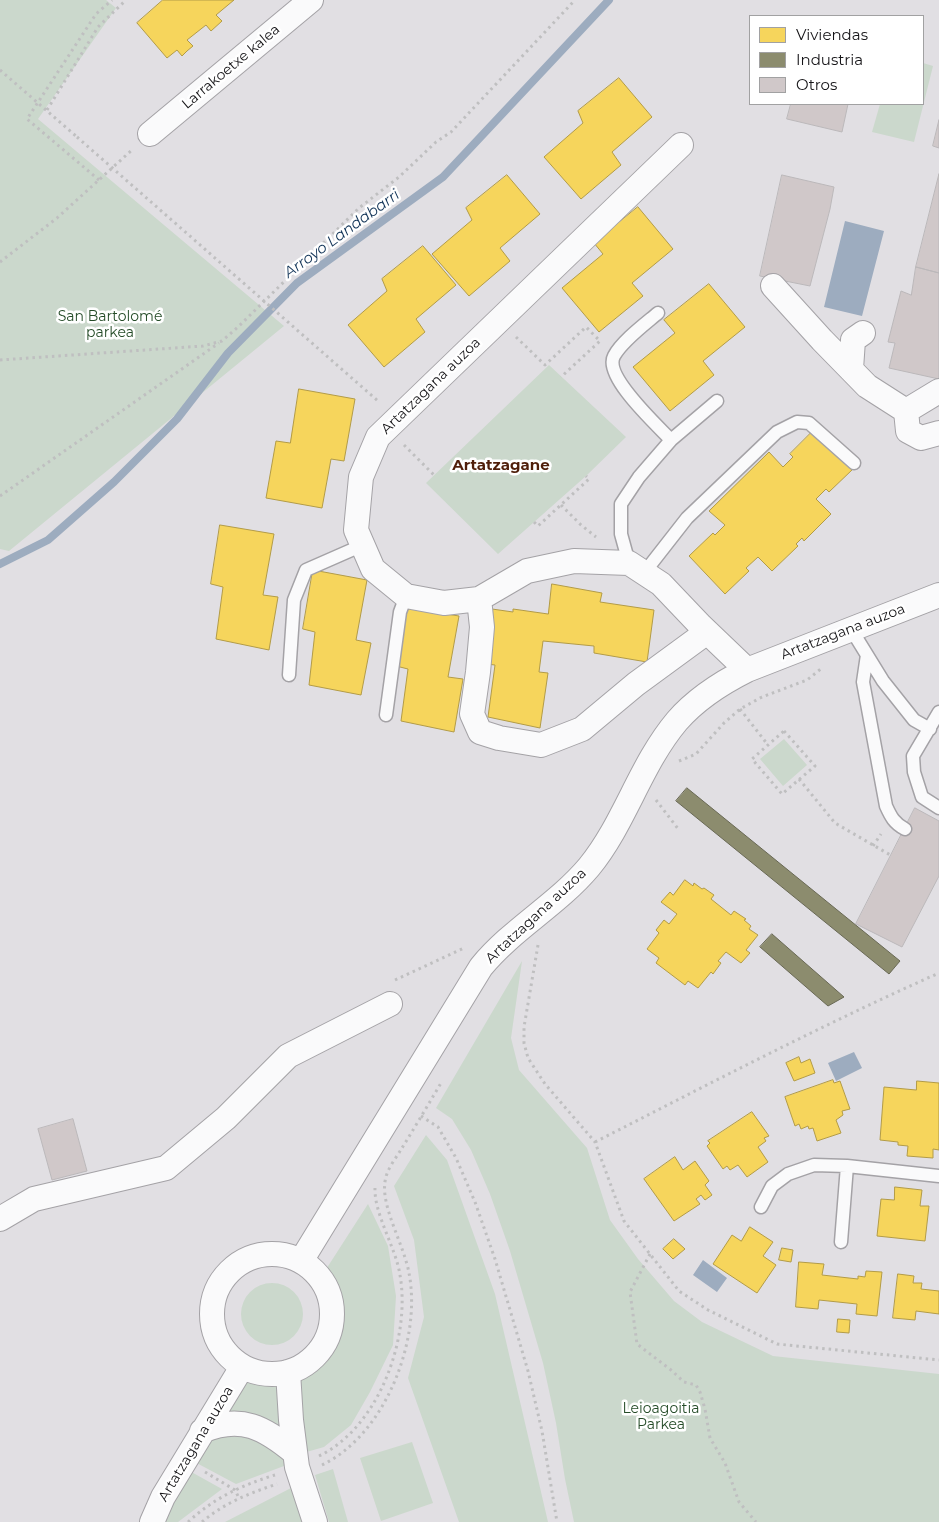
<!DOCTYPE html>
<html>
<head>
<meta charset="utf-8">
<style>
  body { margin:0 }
  #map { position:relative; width:939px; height:1522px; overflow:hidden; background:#e1dfe3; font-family:Montserrat,sans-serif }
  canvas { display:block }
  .legend { position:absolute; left:749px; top:15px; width:175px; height:90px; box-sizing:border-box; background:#fff; border:1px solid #a1a1a2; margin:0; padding:6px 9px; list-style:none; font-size:15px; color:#151417 }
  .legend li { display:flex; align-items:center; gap:10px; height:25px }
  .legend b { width:25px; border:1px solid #a1a1a2 }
</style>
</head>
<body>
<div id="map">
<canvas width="939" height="1522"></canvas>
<ul class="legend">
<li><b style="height:14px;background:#f6d55c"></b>Viviendas</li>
<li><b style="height:14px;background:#8c8c6e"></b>Industria</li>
<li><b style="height:14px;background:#d0c8c9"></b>Otros</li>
</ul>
</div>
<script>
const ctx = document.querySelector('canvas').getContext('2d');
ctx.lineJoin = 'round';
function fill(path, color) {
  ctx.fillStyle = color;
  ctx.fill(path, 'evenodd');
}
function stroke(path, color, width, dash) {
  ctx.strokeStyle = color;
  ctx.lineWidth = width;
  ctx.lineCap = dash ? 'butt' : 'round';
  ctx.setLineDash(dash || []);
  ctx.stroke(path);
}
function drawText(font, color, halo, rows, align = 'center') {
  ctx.font = font + ' Montserrat,sans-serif';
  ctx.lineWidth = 5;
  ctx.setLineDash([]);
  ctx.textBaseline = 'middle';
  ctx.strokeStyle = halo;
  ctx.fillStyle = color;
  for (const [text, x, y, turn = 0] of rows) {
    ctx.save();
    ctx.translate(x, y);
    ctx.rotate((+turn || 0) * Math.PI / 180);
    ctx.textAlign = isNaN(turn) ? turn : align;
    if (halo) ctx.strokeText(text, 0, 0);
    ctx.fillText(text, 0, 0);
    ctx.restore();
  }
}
const green = new Path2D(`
  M0,0H106L116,8L38,119L284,326L9,551L0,549Z
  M923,63L933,66L914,142L872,132L880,104H923Z
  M549,365L626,437L586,476L498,554L426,483Z
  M784,739L807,765L783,786L760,759Z
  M522,961L511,1038L519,1070L587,1148L610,1220L638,1259L674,1301L702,1322L773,1356L939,1374V1522H574L565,1479L556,1423L543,1363L510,1251L490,1194L471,1150L452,1119L436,1108Z
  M426,1135L447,1160L495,1294L548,1522H459L408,1378L424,1317L414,1240L394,1186Z
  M368,1204L388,1246L396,1296L393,1345L370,1392L351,1425L324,1447L303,1453L294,1376L317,1363L335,1337L337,1303L323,1274Z
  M241 1314a31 31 0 1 1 62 0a31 31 0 1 1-62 0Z
  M243,1373L262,1379H282L289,1440L215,1419Z
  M245,1429L292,1463L236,1484L191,1460L206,1434Z
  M412,1442L433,1503L381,1521L360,1458Z
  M186,1469L222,1489L178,1522H158Z
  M333,1469L348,1522H329L315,1475Z
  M291,1488L302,1522H225Z`);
const water = new Path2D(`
  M845,221L884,231L862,316L824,307Z
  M854,1052L862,1068L836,1081L828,1063Z
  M703,1260L727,1278L717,1292L693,1275Z`);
const homes = new Path2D(`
  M163,0H234L216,15L222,21L211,31L206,25L187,40L193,46L187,51L182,56L177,50L167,58L137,23Z
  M619,78L652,117L612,152L621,165L581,199L544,157L583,123L578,111Z
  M507,175L540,214L500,248L510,261L469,296L432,254L472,220L466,208Z
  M638,207L673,249L632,283L643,296L599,332L562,288L603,254L594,243Z
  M423,246L456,285L416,319L425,332L384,367L348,325L387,291L382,279Z
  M709,284L745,327L703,361L714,375L670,411L633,367L675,333L664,320Z
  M299,389L355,399L344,461L331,459L322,508L266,498L276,441L290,443Z
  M814,430L853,469L829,492L826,489L816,499L831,514L804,541L802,538L796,544L798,546L772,571L758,557L746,568L749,571L725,594L689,556L713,533L715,535L725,525L709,511L769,452L783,467L793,457L790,454Z
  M220,525L274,534L263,595L278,597L269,650L216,639L223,587L211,584Z
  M313,570L367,580L356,640L371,643L361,695L309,685L315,632L303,629Z
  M552,584L602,593L600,602L654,610L647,662L594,653V646L543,641L539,672L548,673L540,728L488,717L495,665L486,664L492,609L513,612V609L548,614Z
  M405,607L459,616L448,677L463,679L454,732L401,721L408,669L396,666Z
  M685,880L693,886L694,883L702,889L704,888L714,895L711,899L731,915L734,911L746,919L744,920L751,926L749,929L758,935L746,950L750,953L741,963L726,952L718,961L721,963L713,974L711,972L698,988L688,981L685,985L656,963L659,958L647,949L659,933L656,930L664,920L669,924L677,914L661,902L670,892L673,895Z
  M799,1057L801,1063L810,1059L815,1073L794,1081L786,1063Z
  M833,1080L834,1083L840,1081L850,1109L842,1111L843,1115L836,1120L841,1133L817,1141L813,1128L809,1129L808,1126L801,1129L799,1124L795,1126L785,1097Z
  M917,1081L939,1083V1150L933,1149V1158L907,1156L908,1146L898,1145V1142L880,1140L884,1087L916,1090Z
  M752,1112L769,1136L764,1138L766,1141L758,1147L768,1162L747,1177L738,1165L730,1170L727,1166L723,1169L707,1146L710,1143L708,1141Z
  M675,1157L683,1170L695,1161L709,1181L705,1185L712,1195L705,1200L701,1195L696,1199L700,1204L674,1221L644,1179Z
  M895,1187L922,1190L920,1206H929L925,1241L877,1236L881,1199L894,1200Z
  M750,1227L773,1242L763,1256L776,1265L757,1293L713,1264L732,1235L741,1241Z
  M674,1239L685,1249L673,1259L663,1249Z
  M782,1248L793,1250L791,1262L779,1260Z
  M799,1262L824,1264L822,1275L858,1279V1276L865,1277L866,1271L882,1272L877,1316L856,1314L857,1304L819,1300L818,1309L796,1307Z
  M898,1274L914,1276L913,1283H922L921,1289L939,1291V1314L916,1311L915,1320L893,1318Z
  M838,1319L850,1320L849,1333L837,1332Z`);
const industry = new Path2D(`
  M687,788L900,961L889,974L676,801Z
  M772,934L844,997L828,1006L760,947Z`);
const stream = new Path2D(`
  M0,564L48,540L114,482L177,419L228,353L297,283L443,177L609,0`);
const building = new Path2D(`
  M791,104H848L842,132L787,119Z
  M939,120V148L933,146Z
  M939,174V273L916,267Z
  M782,175L834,187L830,209L810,286L760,276Z
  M916,267L939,273V379L889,368L895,343L888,342L901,291L911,295Z
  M915,808L939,821V876L902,947L856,924Z
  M73,1119L87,1171L52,1180L38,1129Z`);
const path = new Path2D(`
  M0,70L77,137
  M47,110L98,27L126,0
  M99,180L27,119L96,14L112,0
  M0,262L57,218L133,149
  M516,337L545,365L586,327L600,341L561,377
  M0,360L203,346L222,341L239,326L359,208L399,177L436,142L451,132L575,0
  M404,445L434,475
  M0,496L219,343
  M561,505L581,525L596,537
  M534,522L538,526L589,479L586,476
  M740,709L768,745
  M784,731L815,766L782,794L752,759Z
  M679,761L696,754L724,723L740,709L762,697L807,680L822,668
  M799,779L835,823L892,856
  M656,800L679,830
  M873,846L881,834
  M538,945L524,1027V1043L528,1058L545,1084L595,1142L624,1221L679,1291L708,1310L777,1344L939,1360
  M395,980L464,948
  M421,1116L438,1127L456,1158L475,1202L495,1259L528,1371L542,1431L557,1522
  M595,1142C709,1084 822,1025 939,973
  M650,1254L630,1292L637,1344L671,1370L684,1382L696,1385L700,1392L705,1409L710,1438L725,1463L739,1502L756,1522
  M319,1456C379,1427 411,1338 400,1275C396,1248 374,1214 375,1188
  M322,1465C385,1435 422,1340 409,1273C404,1245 381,1207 385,1182C386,1170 396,1158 402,1148C415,1127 428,1105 441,1083
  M205,1472L235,1490L239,1498
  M188,1522C214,1498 242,1485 275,1475
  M202,1522C224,1503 250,1493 277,1484`);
const service = new Path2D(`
  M658,313C645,324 622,341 614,356C603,376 657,425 671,440
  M629,563L621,534V504L639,477L671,440L717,401
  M644,573L687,518L777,432L797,422L809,423L854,463
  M851,629L883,681L914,720L930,729
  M867,655L863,682L886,806C891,817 894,823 905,829
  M289,675L294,600L306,570L363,545
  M939,712L913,756L914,772L922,797L939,808
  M386,715L400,612L406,596
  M761,1207L772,1186L788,1174L814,1165L847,1166L939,1176
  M841,1242L847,1166`);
const minor = new Path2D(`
  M150,134L311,0
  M681,145L378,437L361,477L356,530L373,569L406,596L444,603L479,599L527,571L574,561L629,563L661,584L701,626L747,670
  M773,286L822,340L867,386L906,411
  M851,369L853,340L863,333
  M906,411L908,431L921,438L939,433
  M906,411L939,391
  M479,599L482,627L478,672L472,714L480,732L499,738L541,745L582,729L636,684L707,632
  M0,1219L34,1199L166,1168L226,1118L288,1056L390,1004
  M212 1314a60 60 0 1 1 120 0a60 60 0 1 1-120 0Z
  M301,1261L481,967C512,929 557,905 589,867C625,823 640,765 677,721C697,698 721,683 747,670L939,595
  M288,1372L291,1420L297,1467L315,1522
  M202,1431C241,1414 265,1428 295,1453
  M152,1522L163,1497L242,1367`);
const pathBridge = new Path2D(`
  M77,137L378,401`);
const streetNames = [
  ["Larrakoetxe kalea",231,67,-40],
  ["Artatzagana auzoa",431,386,-44],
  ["Artatzagana auzoa",843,632,-21],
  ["Artatzagana auzoa",536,916,-43],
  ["Artatzagana auzoa",196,1444,-59]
];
const parkNames = [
  ["San Bartolomé",110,317],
  ["parkea",110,333],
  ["Leioagoitia",661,1409],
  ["Parkea",661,1425]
];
const waterNames = [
  ["Arroyo Landabarri",342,234,-36]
];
const neighbourhoodNames = [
  ["Artatzagane",501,466]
];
fill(green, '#cbd8cc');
fill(water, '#9dacbf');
fill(homes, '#f6d55c');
stroke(homes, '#b29b47', 1);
fill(industry, '#8c8c6e');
stroke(industry, '#686854', 1);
stroke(stream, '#9dacbf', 8);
fill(building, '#d0c8c9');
stroke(building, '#bbb8ba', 1);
stroke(service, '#a4a2a6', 15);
stroke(minor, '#a4a2a6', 26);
stroke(path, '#bfbfc0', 3, [2.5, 4]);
stroke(service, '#fafafb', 12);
stroke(minor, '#fafafb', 24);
stroke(pathBridge, '#bfbfc0', 3, [2.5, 4]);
drawText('14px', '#151417', '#fff', streetNames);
drawText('14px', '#244b27', '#fff', parkNames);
drawText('italic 15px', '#113357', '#fff', waterNames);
drawText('bold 15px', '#4f1e0a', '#fff', neighbourhoodNames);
</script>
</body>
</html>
